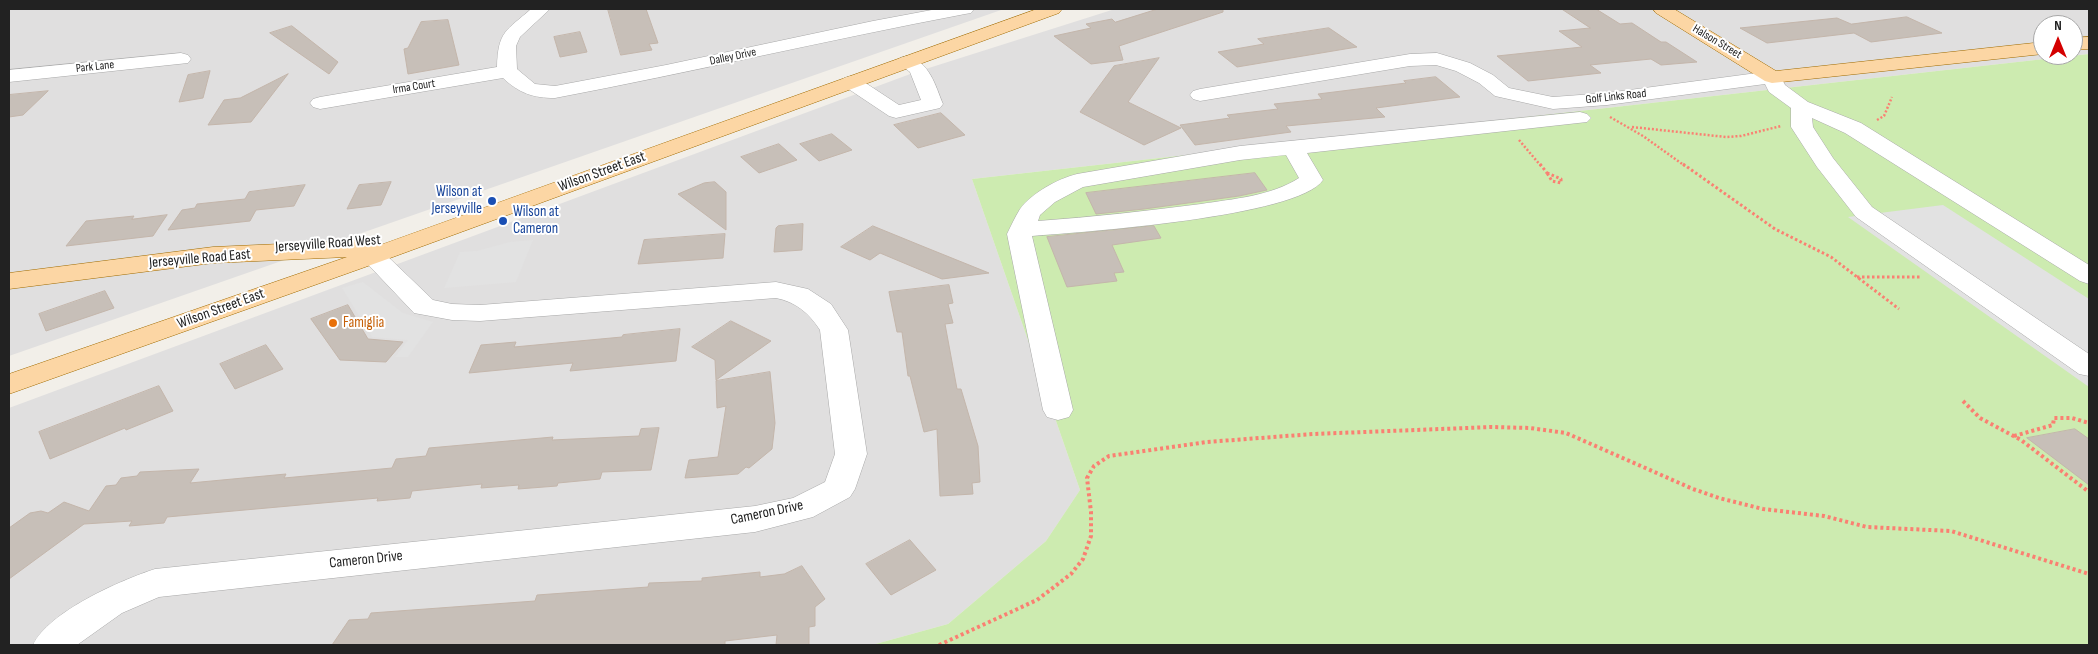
<!DOCTYPE html>
<html>
<head>
<meta charset="utf-8">
<style>
  body { margin:0 }
  #map { position:relative; width:2098px; height:654px; overflow:hidden; background:#f2efe9; font-family:"Sofia Sans Condensed",sans-serif }
  canvas { display:block }
  .frame { position:absolute; inset:0; border:10px solid #222; pointer-events:none }
  .north { position:absolute; left:2033px; top:15px; width:50px; height:50px; box-sizing:border-box; background:#fff; border:1px solid #a7a7a7; border-radius:50%; rotate:0deg; font-size:14px; font-weight:700; line-height:20px; text-align:center; color:#222 }
  .north::after { content:''; display:block; margin:auto; width:18px; height:22px; background:#d40000; clip-path:polygon(50% 0,100% 100%,50% 72%,0 100%) }
</style>
</head>
<body>
<div id="map">
<canvas width="2098" height="654"></canvas>
<div class="frame"></div>
<div class="north">N</div>
</div>
<script>
const ctx = document.querySelector('canvas').getContext('2d');
ctx.lineJoin = 'round';
function fill(path, color) {
  ctx.fillStyle = color;
  ctx.fill(path, 'evenodd');
}
function stroke(path, color, width, dash) {
  ctx.strokeStyle = color;
  ctx.lineWidth = width;
  ctx.lineCap = dash ? 'butt' : 'round';
  ctx.setLineDash(dash || []);
  ctx.stroke(path);
}
function drawText(font, color, halo, rows, align = 'center') {
  ctx.font = font + ' "Sofia Sans Condensed",sans-serif';
  ctx.lineWidth = 4;
  ctx.setLineDash([]);
  ctx.textBaseline = 'middle';
  ctx.strokeStyle = halo;
  ctx.fillStyle = color;
  for (const [text, x, y, turn = 0] of rows) {
    ctx.save();
    ctx.translate(x, y);
    ctx.rotate((+turn || 0) * Math.PI / 180);
    ctx.textAlign = isNaN(turn) ? turn : align;
    if (halo) ctx.strokeText(text, 0, 0);
    ctx.fillText(text, 0, 0);
    ctx.restore();
  }
}
const residential = new Path2D(`
  M9,9H1004L9,356Z
  M1115,9H2089V54L972,179L1080,490L1046,541L948,624L872,645H9V408L913,73ZM2043,25H2073V55H2043Z`);
const grass = new Path2D(`
  M2089,54V645H872L948,624L1046,541L1080,490L972,179Z`);
const parking = new Path2D(`
  M1943,205L2089,299V387L1848,217Z
  M533,240L516,282L444,288L460,252L477,251L510,242Z
  M363,282L403,313L433,322L408,357H395L408,340L372,337L342,288Z`);
const building = new Path2D(`
  M608,9H646L658,43L649,44L652,50L621,55Z
  M1158,9H1223V12L1119,46L1123,60L1091,64L1054,36L1091,28L1086,24L1112,19L1115,22Z
  M1562,9H1596L1620,24L1632,23L1661,42H1666L1697,62L1661,65L1651,59L1590,65L1601,73L1528,81L1497,56L1582,47L1559,31L1590,28Z
  M1907,17L1942,33L1871,42L1854,33L1767,43L1740,28L1837,18L1851,24Z
  M448,20L459,65L408,74L404,49L408,48L421,22Z
  M292,26L338,62L329,74L270,33Z
  M1329,28L1357,47L1237,67L1218,52L1264,44L1258,39Z
  M580,32L587,52L560,57L554,37Z
  M1159,58L1128,102L1181,128L1144,145L1080,112L1114,66Z
  M210,71L203,98L179,102L188,75Z
  M288,74L251,122L208,125L224,100L240,98Z
  M1436,77L1460,97L1376,108L1385,117L1286,126L1291,132L1195,145L1180,125L1230,118L1227,115L1278,109L1274,104L1322,99L1318,94L1406,83L1404,81Z
  M48,91L23,115L9,117V95Z
  M941,113L965,135L918,148L894,125Z
  M832,134L852,150L819,161L800,144Z
  M779,144L797,160L759,173L741,157Z
  M1255,173L1267,190L1239,196L1144,209L1096,214L1086,193Z
  M391,182L381,205L347,209L359,185Z
  M715,182L726,192V230L678,194L704,183Z
  M305,185L294,206L256,210L250,221L168,230L182,210L195,208L197,204L245,199L249,192Z
  M167,215L153,236L66,246L86,221L134,216L132,219Z
  M803,224L802,250L774,252L776,228L778,226Z
  M873,226L922,246L989,273L942,279L880,253L870,260L841,247Z
  M1154,226L1161,238L1112,245L1124,272L1114,273L1117,281L1067,287L1047,237Z
  M725,234L723,258L638,264L644,240Z
  M949,285L953,303L948,304L953,323L945,324L957,389H961L978,446L980,482L972,483L973,494L940,496L937,429L924,432L910,376H908L902,332H897L889,292Z
  M105,291L114,308L46,331L39,314Z
  M348,305L368,339L403,342L386,362L340,360L311,319Z
  M731,321L771,341L716,380L715,360L692,347Z
  M680,329L676,361L570,371L573,363L469,373L481,345L516,342L514,347L622,337L623,335Z
  M266,345L283,369L235,389L220,364Z
  M770,372L775,423L772,449L749,468L746,467L738,474L685,478L689,460L718,457L726,406L717,408L716,381Z
  M159,386L173,411L126,430L125,428L50,459L39,432Z
  M659,428L651,470L602,472L600,479L558,483L557,486L518,489L519,485L481,488L482,484L412,491L410,498L377,501L378,498L167,517L164,523L129,526L132,521L84,524L9,579V528L30,513L41,511L48,513L64,502L89,511L106,486L116,485L121,478L137,476L140,472L199,469L190,483L286,474L284,478L392,468L396,459L426,456L429,448L553,437L552,440L639,436L641,429Z
  M2075,429L2089,439V485L2027,438Z
  M910,540L936,570L891,595L866,564Z
  M802,566L825,599L815,607V626L809,627V645H776L777,635L725,641V645H332L349,620L368,619L371,613L535,601L537,595L648,587L649,583L702,581V578L760,572V577L784,574Z`);
const pathFar2 = new Path2D(`
  M1610,117L1643,136L1685,166
  M1877,120L1884,116L1892,97
  M1632,127L1726,137L1741,136L1781,126
  M1519,140L1541,166`);
const pathFar1 = new Path2D(`
  M1540,164L1547,173
  M1683,164L1775,229L1831,257L1899,309
  M1547,173L1561,179V183L1552,181Z
  M1857,277H1921`);
const path = new Path2D(`
  M1963,401L1980,418L2021,440L2089,492
  M2014,436L2053,425L2054,418H2072L2089,423
  M939,645L1037,600L1071,574L1083,559L1091,536V512L1087,478L1094,466L1109,456L1207,442L1313,434L1492,427L1530,428L1566,433L1693,489L1719,498L1763,509L1824,516L1867,527L1951,531L2089,574`);
const minor = new Path2D(`
  M531,9H550L520,37L516,46L517,69L535,84L555,86L666,65L873,21L937,9H974L971,13L965,14C828,40 692,72 555,98C533,98 519,93 503,78L320,109L313,107L310,103L313,99L320,97L497,67C498,31 506,31 531,9Z
  M181,53L188,55L191,59L188,63L9,82V70Z
  M1437,53L1470,63L1493,75L1509,88L1553,97L1607,93L1772,71L1779,73L1785,85L1808,102L1861,123L2089,265V284L2080,281L1845,133L1812,118L1813,127L1833,158L1872,207L2089,354V376L2079,374L1856,217L1817,167L1791,127V108L1769,92L1765,84L1607,105L1553,109L1495,96L1479,83L1456,71L1436,65L1410,66L1200,101L1193,99L1190,95L1193,91L1200,89L1410,54Z
  M907,56C930,62 935,85 943,104L940,108L896,118L889,116L844,86L841,82L844,78L851,76L858,78L899,105L921,100L910,72L897,62L900,58Z
  M1580,112L1587,114L1591,118L1587,122L1307,153L1323,180C1298,217 1082,232 1032,236L1073,410L1069,417L1058,420L1047,417L1043,410L1007,234C1011,226 1015,217 1020,209C1032,193 1057,179 1077,174L1240,146ZM1286,155L1299,178C1271,196 1233,199 1201,204C1147,211 1092,217 1038,221L1040,215L1055,202L1083,187L1240,160Z
  M373,248L382,251L433,300L452,304L480,305L776,282L808,289L831,304L848,330L867,454L855,489L850,497L813,517L755,532L159,597L122,613L77,645H33C48,612 121,580 155,569L755,506L793,498L825,482L835,454L820,330C809,313 796,302 776,298L480,321L452,320L414,313L360,256L364,251Z`);
const major = new Path2D(`
  M1037,9H1062L1059,13L382,261L9,394V374L347,257L213,263L9,289V273L213,247L370,240L380,245Z
  M1653,9H1674L1776,71L2043,42V54L1772,83L1765,81L1656,13Z
  M2089,37V49L2073,50V38Z`);
const markers = [
  [492,201,5,"#1a4fb4"],
  [503,221,5,"#1a4fb4"],
  [333,323,5,"#e8710a"]
];
const farStreetnames = [
  ["Halson Street",1717,42,31],
  ["Dalley Drive",733,57,-12],
  ["Park Lane",95,67,-6],
  ["Irma Court",414,87,-9],
  ["Golf Links Road",1616,97,-6]
];
const streetNames = [
  ["Wilson Street East",602,172,-20],
  ["Jerseyville Road West",328,244,-4],
  ["Jerseyville Road East",200,259,-5],
  ["Wilson Street East",221,309,-20],
  ["Cameron Drive",767,513,-12],
  ["Cameron Drive",366,560,-6]
];
const transitNames = [
  ["Wilson at",482,192],
  ["Jerseyville",482,209],
  ["Wilson at",513,212,"left"],
  ["Cameron",513,229,"left"]
];
const foodNames = [
  ["Famiglia",343,323]
];
fill(residential, '#e0dfdf');
fill(grass, '#cdebb0');
fill(parking, '#e2e2e2');
fill(building, '#c7bfb8');
stroke(building, '#c4b6ab', 1);
stroke(minor, '#a9a9a9', 1);
stroke(major, '#a06b00', 1);
stroke(pathFar2, '#fa8072', 2.5, [2, 2]);
stroke(pathFar1, '#fa8072', 3, [2.5, 2.5]);
stroke(path, '#fa8072', 4, [3, 3]);
fill(minor, '#fff');
fill(major, '#fcd6a4');
for (const [x, y, r, color] of markers) {
  const dot = new Path2D();
  dot.arc(x, y, r, 0, 2 * Math.PI);
  ctx.fillStyle = color;
  ctx.fill(dot);
  stroke(dot, '#fff', 2);
}
drawText('12px', '#222', '#fff', farStreetnames);
drawText('15px', '#222', '#fff', streetNames);
drawText('15px', '#164399', '#fff', transitNames, 'right');
drawText('15px', '#c56008', '#fff', foodNames, 'left');
</script>
</body>
</html>
